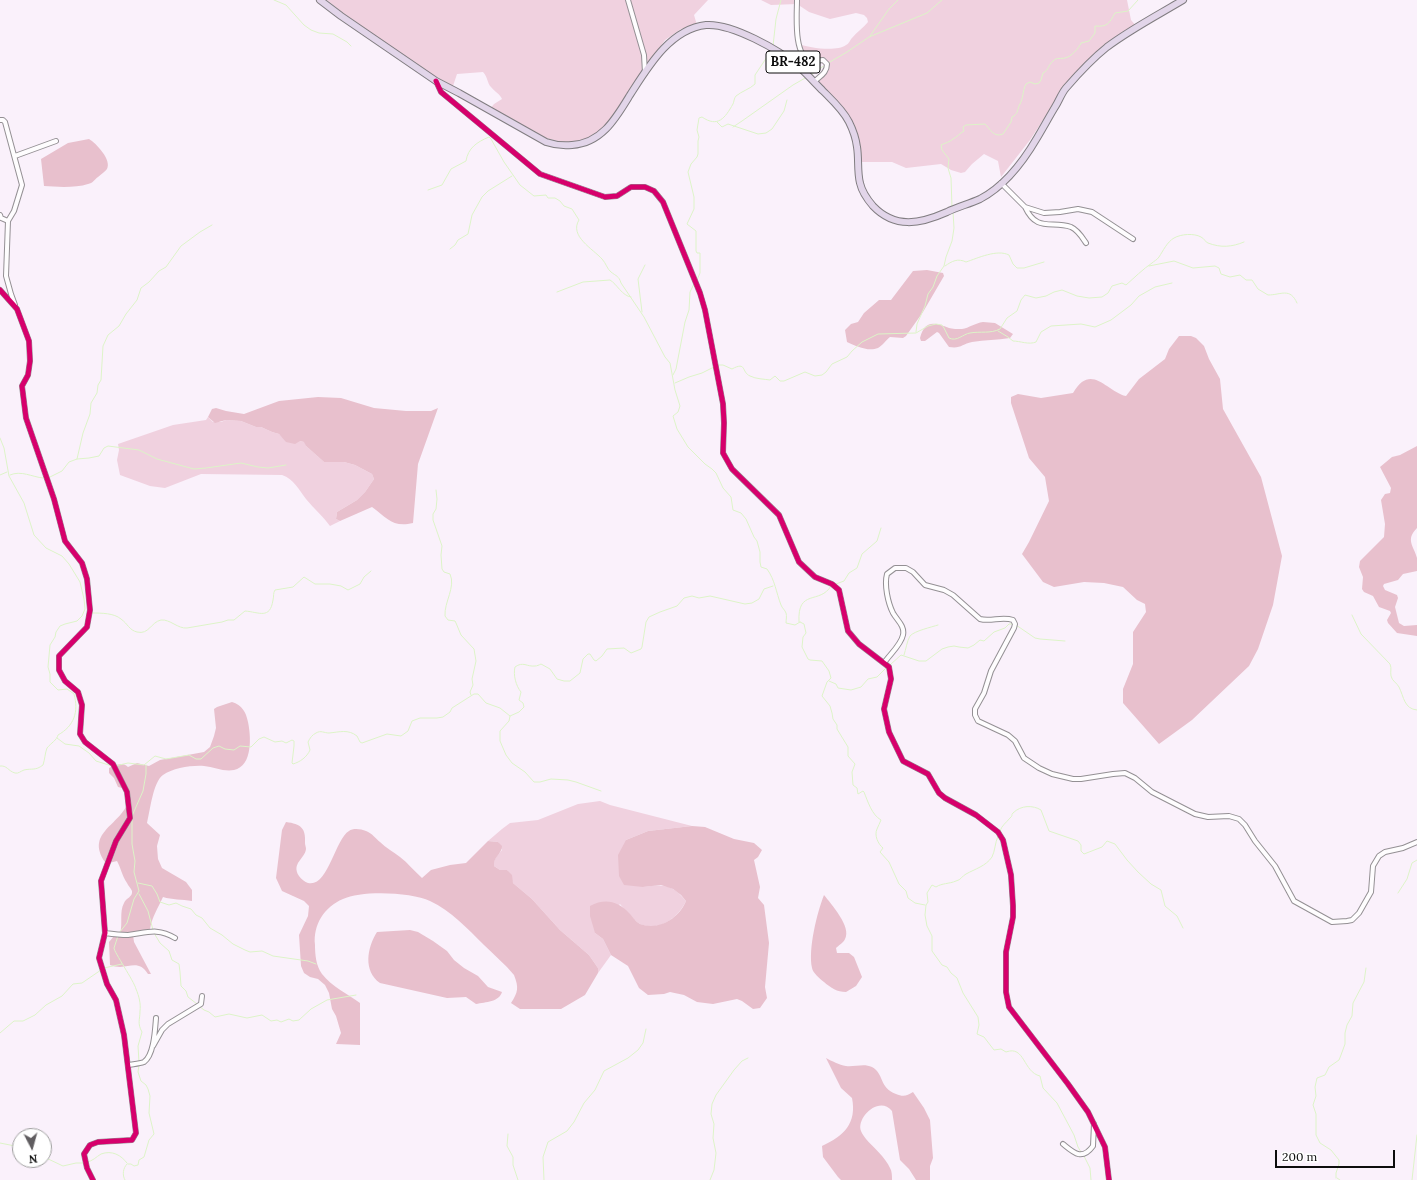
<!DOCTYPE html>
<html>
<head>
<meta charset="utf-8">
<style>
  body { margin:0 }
  #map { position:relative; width:1417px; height:1180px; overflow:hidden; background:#faf1fb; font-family:Lora,serif }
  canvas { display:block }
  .north { position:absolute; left:12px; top:1128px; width:40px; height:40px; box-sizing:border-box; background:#fff; border:1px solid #9e9e9e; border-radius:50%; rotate:174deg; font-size:11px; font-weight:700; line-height:16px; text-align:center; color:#0d0d0d }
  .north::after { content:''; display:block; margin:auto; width:14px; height:18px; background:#605d60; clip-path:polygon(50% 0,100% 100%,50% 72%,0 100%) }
  .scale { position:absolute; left:1275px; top:1150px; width:120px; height:18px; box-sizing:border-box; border:2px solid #0d0d0d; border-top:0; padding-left:5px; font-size:12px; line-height:14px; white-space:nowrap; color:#0d0d0d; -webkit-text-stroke:3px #fff; paint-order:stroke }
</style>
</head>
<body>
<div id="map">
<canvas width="1417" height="1180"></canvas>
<div class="north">N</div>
<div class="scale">200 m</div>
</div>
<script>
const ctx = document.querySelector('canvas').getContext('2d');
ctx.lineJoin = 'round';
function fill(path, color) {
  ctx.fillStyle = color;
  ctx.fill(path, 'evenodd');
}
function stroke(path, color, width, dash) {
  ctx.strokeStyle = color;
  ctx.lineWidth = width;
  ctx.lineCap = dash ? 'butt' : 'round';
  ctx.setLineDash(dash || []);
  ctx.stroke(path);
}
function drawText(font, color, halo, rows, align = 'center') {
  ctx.font = font + ' Lora,serif';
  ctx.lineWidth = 4;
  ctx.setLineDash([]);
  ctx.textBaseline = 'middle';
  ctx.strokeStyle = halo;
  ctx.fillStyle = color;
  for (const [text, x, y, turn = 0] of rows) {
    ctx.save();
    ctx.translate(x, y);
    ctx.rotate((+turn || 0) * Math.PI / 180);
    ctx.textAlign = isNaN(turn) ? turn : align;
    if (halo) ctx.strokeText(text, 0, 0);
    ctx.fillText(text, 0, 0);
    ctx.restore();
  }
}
const green = new Path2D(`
  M327,0H708L694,15L697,25L681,29L665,40L651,60L613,123L588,139L573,142H562L542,137L489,110L494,104L502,99C500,94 495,92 491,87C487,83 488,77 483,72L457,74L453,86L421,68L343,13Z
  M761,0H1127L1131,20L1137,27L1109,47L1058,97L1030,140L1001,177L998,161L984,154L972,164L965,172L961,173L951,170L941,164L906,168L892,162H861L852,123L844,109L818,81L825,73L826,64L806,60L799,44C809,48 837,52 846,45C849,44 850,40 852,38C857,32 863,28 868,22L867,18L864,15L856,13L830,19L809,12L797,4L771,5Z
  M208,417L213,422H221L226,420L241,421L256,427H261L272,432L279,434L284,438L305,442L306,446L324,462H344L355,465L372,474L374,479L365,492L357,500L337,512L336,519L340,521L330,526C323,516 314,509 306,499C299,490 294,479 282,475L201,474L165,488L150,486L120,475L117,460L119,450L118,444L173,425L206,420Z
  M600,801L610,805L692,826L648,831L626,840L643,887C663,884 672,884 686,901C678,918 659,932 640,924C636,922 624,909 620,904L595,933L603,939L611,955L598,973V968L589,955L560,930L532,899L513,883L507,870H500L494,866C493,859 498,855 502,850L498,842L488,841L502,829L510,823L538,820L578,804Z`);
const forest = new Path2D(`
  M89,139C96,143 112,160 107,169C105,172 101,174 98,177C94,180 93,183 88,184C76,188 57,187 44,186L41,159L68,143Z
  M927,270L943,273L944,276L923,312L906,336L903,338L890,337C886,340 882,346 878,348C868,352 856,346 847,342L845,330L851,324L858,322L864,313L879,300H891L913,271Z
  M983,322L995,323L1013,334L1010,338C997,340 985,340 972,342C962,344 961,349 949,347L939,333L937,332L925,341H921L920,338C925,319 935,323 949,328C952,329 958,329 962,329C969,328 975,323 983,322Z
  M1179,336H1191L1196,338L1204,346L1209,359L1220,379L1223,409L1261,477L1282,556L1273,605L1258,649L1249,666L1192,720L1159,744L1123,703V689L1133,664V632L1146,612L1145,604L1137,600L1123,587L1104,583L1084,582L1054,587L1043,582L1022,554L1029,542L1049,501L1045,477L1029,458L1011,403V397L1018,394L1041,398L1073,393C1091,362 1106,391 1126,396L1139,379L1165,359L1169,349Z
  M318,397L341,398L374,408L406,411H431L438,408L418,464L413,523C393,528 387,518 372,507L340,521L336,519L337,512L357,500L365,492L374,479L372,474L355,465L344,462H324L306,446L304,442L300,441L295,444L286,442L279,434L272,432L261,427H256L241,421L226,420L215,423L208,417L212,409L216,408L226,411L244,414L279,401Z
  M1417,446V528C1405,540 1414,546 1417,558C1417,562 1417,567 1417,571L1403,574L1398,580L1384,584L1383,586L1385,590L1397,595L1398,598L1395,607L1399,623L1404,626L1417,625V636L1397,633L1388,623L1387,620L1391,613L1390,611L1379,607L1373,596L1364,592L1362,589L1363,577L1359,567L1360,561L1384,537L1385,524L1381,500L1385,494L1390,493L1391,488L1380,467L1392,457L1400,455Z
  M232,702C242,705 246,712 248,722C251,736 253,766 234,770C224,772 214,767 204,766C192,765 173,768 163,775C153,782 150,811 147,823L160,835L157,846L158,859L162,868L186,882L192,890V901C182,899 172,900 163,897C158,908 152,917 150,929L133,935L134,942L151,974H148C140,961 132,966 120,967C117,967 113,966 110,965L109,942L114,936L120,933C123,924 119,912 124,903C126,898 133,897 132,891C131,888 128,886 127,883C122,876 121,868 117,861L109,863L105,862C86,834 117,826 127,805C129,801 127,794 127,789L118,787L114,778L109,773V768C115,765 123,761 128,767L137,763L149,766L160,760L204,752L210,747L214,736L216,728L214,709L217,707Z
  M286,822C301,824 306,828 305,843C305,845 306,847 306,849C305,859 291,863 299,876C301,879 305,882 308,883C328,888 335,839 349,831C353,828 361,829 366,831C372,833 376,839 380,842C386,848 394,852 400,857C408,863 414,871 422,878L431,870L450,865L466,863L488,841L498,842L502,846C502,854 493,857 494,866L500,870H507L512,875L513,883L532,899L560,930L589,955L598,968V973L585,995L561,1009H520L511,1003C518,992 519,988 514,975C505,964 494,955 484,945C468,929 451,911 430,901C412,892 361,890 343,899C324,907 313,925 315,945C315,954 316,966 322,974C332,987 348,994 360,1003V1045L336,1044L341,1033L336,1016L332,1009L329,993L325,985L318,979L310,977L304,973L301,966L299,935L308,916L309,906L304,901L282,891L276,878L282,830Z
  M692,826L705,827L734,839L754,843L762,850L758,857L754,860L760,887L758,898L764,905L769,943L765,987L767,998L760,1008L753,1009L742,1001L737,999L713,1004L697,1002L684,995L670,992L664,994L648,995L639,988L628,966L611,955L603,939L595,933L590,916V906C605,898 618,901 629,913C633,917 636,922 640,924C659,931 679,918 686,901L681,895L673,889L661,885L643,887L624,885L619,876L618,855L626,840L648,831Z
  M824,895C831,904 852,927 845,939C844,942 838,946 836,948L837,953H849L854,957L862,977L856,986L846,992C837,992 831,988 824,982C820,979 813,973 812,968C808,949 817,913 824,895Z
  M410,930L418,932L433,941L447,951L454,960L464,968L478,976L488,987L502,992C499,1002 486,1002 476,1004L466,997L447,998L380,983C363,971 367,948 377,932Z
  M826,1058C832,1061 839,1065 846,1066C855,1067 864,1063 872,1067C884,1073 879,1088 896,1094C903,1097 907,1096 913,1092L924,1108L930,1120L933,1158L930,1166V1180H916L909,1169L900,1160L892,1111C879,1095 856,1118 861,1131C862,1134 864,1136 866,1139C873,1147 886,1158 890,1168C892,1171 892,1176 892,1180H841L838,1177L823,1157L822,1146C844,1136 857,1123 852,1098L841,1088Z`);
const stream = new Path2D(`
  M274,0L286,5L304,25L311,30L319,33L333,34L347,42L351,46
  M870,36L889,9L898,0
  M773,46L776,19L781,0
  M828,63L847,52L869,37L927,13L942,0
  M812,74L825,65
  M717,122L722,127L728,124L758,134L766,133L772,129L784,111L787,100
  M733,127L742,121L793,85L807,77
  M428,190L442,185L451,169L466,161C468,148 477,142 489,137L491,139L504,162L520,185L534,196L546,195L548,198H555L560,201L564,206L572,209L579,220C569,236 593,249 602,259C606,263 607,269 611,272C616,276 619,276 621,283L644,317L665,357L670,363L675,390L680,406L678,412L673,416L677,429L688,447L705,464L712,469L716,473L723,488L731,497L733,510L741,513L746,519L754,537L757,541L760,552V562L761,567L767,569C775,580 776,592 781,605C782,608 785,610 786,613C787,616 786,620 786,623L795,625L800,622
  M952,207L951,178L948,168L949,159L942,150L941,145C945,143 950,142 953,139C957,137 960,133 964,131L963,127L966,125L985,124C990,129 994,138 1003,134L1011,122L1012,117C1018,114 1017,111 1019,106C1024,97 1022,92 1026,84L1030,82L1035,84L1039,83L1041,80L1043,73C1049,70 1048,65 1053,61C1057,57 1061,59 1065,58C1071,57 1079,48 1081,43L1089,41L1095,33V26C1107,27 1109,24 1115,13L1128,11L1138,0
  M450,249L455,245L458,240L468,234L472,215L482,197L488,191L512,176
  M945,266C952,261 958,258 966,262C978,258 997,249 1009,255L1013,264L1017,268H1024L1044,262
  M1149,266L1174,261L1193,268L1215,266L1219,268L1221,274L1230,277L1240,275L1246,280H1252L1258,289L1268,295C1281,295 1290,287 1297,303
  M697,280L700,273V253H697L696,251V231L687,224L694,209V197L688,172L691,164L697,157L698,154V141L699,137L697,130L699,118L702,117C718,128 725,118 733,104C734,102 734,98 736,96C742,91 750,89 755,84V75L771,51
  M557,292L583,282L610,280C617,284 622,296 631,297
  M642,312L638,279L645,265
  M998,331L1008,337L1013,341C1020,341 1029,345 1036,342L1041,332L1051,326L1081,324L1095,327L1111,320L1131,305L1139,296L1155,287L1172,283
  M916,332L917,324L925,306L928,294L933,287L937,276L944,266L946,257L952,241L954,228L953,212
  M716,365H723L732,369C747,361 741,372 750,376C756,379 764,379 770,380L775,376L780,381H784L805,372L815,376L822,375L826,372L832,364L847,357L852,351L862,342L878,334L916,333L928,326L936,324L942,325L944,328L949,338C957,342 963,334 970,333C981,331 990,334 1000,329L1007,318L1017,311L1021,300L1025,295L1036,298L1046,296L1054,292L1062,290L1077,296L1089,298L1102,297L1108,293L1112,286L1122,283L1126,285C1134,278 1143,269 1152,263C1154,261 1157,260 1159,257C1163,251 1167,242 1174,238C1181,234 1194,233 1201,237C1205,239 1205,242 1208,243C1221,248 1232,247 1244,242
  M673,375L676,369L685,322L689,310L690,292L694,284
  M675,383L689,377L702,373L714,367
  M0,438L4,448L9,476L24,503L34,535L46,548L62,556L69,564L80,582L84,599L85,609L82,616L77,621L65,624L60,626L56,632L55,637L50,645L48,667L50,674V682L58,690L67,689L74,694C79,712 74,726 58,735C57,740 51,743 47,748C45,753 45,759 43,765C35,771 33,768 24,770C21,771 18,774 15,773C8,771 7,765 0,766
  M77,459L83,433L90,414L91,403L97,393L98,385L101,380L103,346L108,335L119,326L126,314L137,300L141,288L149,282L159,271L166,267L181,246L200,232L212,225
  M0,475L7,472
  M10,475C21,470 32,477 43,478
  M50,477L62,471L69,462L77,459L89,458L99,456L104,448L108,446L139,450L157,459L194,469L206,468L241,463L258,467L268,468L286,465
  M436,490L437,499L436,509L433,514V520L442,546L441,555L442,569L444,572L450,574C456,587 444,602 445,616L448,620L455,621L456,623L461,635L474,649L476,661L472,679L473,685L470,692L471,695
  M836,584L844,581L849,573L857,568L862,554L877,541L881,528
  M92,613C101,613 114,613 121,619C128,624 129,630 137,632C149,635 151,622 161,620C170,619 178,629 187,628L222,622L228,620H234L245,611C259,612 270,620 273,600C274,596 273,593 275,590L293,587L304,577L315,584H330L341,586L348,590L360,584L364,577L371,571
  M1352,615L1361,634L1390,664C1392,669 1390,671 1391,676C1392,681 1397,683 1399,687C1404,697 1404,709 1417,710
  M799,622C797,588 820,605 831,586
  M800,622L804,624L806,633L803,637L802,647L808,659L810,660L822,661L829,671L831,678L827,682L822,696L830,706L832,713L833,719L837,725V729L848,747V756L855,764L852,772L853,785L857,788L858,794L863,791L864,792C868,802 872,815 881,820C880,823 878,826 877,829C874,835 878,844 883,848L880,852L889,862L899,884L906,891L908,898L915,903L925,905
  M1016,625L1035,638L1040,639L1065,641
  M904,655C906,649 907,641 910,636C914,631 932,627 938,625
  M890,665L901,655L919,661H926L942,649L948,647L954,646L959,647L968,648L974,645L980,640L984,641L994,632L1005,628L1009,624H1012
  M829,681L836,684L838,688L851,690L861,687L868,679L877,677L886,668
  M57,738L65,744L79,746L89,753L96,761L112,766
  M115,766L128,763L144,765L155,756L166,759L189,755L196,759H201L213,748L219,746L225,749L234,750L240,746L251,747L259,739L264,737L275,742L282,741L286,743L292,740L294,741V746L292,763L293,764C300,762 307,757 310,750L308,742C310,738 312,735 316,733C321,730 324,733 329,733C340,732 348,729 357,736L360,742L362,743L387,734L401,736L408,731L412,721L420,718H437L443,717L450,712L452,708L474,694H478L486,703L500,708L510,716
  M601,791L576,782L568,780L551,779L540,782H534L525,772L512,763L506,755L500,741V731L509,721L510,716L519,712L524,707L523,703L519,700L521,692C516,686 513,675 515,667C523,661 527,667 535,666C537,666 539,665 541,664L550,669L557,679L564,681H570L580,673L583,659L588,654H590L594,660L596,661L602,656L607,649L624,648L631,653L641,649L642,647L646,622L649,617L660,612L677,606L684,598L692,596L699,598L710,596L745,604L752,603L759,599L764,589L773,586
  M1000,831C1002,825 1006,823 1010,818C1014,814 1010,817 1013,813C1021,805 1033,805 1041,810L1049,831L1078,841L1081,845V851L1084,854L1102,847L1107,841L1115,844L1127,860L1138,872L1151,884L1161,890L1165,906L1177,916L1183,928
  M998,836C995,843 995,851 992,857C986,866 975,869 966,874C962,876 961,880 956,881C949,884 942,883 936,887L932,885L927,893L928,902L926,905L925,915L927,926L932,936V951L942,965L947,967L951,973L957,978L963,993L978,1017L979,1025L977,1034L984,1037L994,1050L1001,1049L1006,1052C1025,1045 1023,1072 1040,1076L1043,1088L1057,1103L1074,1135L1078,1147L1081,1152
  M138,883L152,886L157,894L160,902L169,905L176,903L182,906L191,909L196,915L202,918L210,928L222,935L233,944L245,950L250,952L262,951L273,956L308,961L316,964
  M1398,893L1407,879L1412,863L1417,860
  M139,894L148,911L153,930
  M119,933L127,923L134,899L139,891L134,872L135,861L132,844V816L143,791L146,774V765
  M154,933L160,943L169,951L172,960L179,964L180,972L181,986L186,991L188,997L197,1004
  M118,936C117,940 115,944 114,948C114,952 134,981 136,989C139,996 141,1004 140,1011C140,1020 137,1023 142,1032L138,1046L139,1062
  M104,968L122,964
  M199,1006L204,1010L209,1012L215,1017L229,1014L247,1018L262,1015L271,1021L277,1020L281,1022L289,1019L293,1021L299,1020L311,1009L327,1000L356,995
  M0,1033L14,1021H23L35,1015L46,1005L62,996L73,984L82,983L101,970
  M508,1134L507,1146L513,1157V1165L518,1180
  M0,1143L20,1147
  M1084,1156L1090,1168L1091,1180
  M44,1157L63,1166L76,1163H84
  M87,1162C93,1161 96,1157 101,1154C112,1150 121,1155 127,1163
  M128,1164H131L134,1166L138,1165L139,1160L144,1157L149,1140L154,1134L149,1113L150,1096L148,1089L146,1085L141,1081L138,1072L139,1065
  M1336,1178V1173L1339,1164V1160L1331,1150L1320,1143L1316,1135V1114L1313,1105L1316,1096L1315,1087L1317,1078L1325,1075L1329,1067L1339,1060L1341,1055L1345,1044V1033L1347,1025L1352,1016L1353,1003L1364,982L1366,968
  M1337,1178L1340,1180
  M125,1180C122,1175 123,1168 127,1164
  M544,1180L543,1157L548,1142L567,1131L574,1122L584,1103L595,1090L604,1071L628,1058L638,1050L643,1043L646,1029
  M710,1180L714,1170L716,1153L713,1138L714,1124L711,1114L712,1104L716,1095L734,1070L742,1061L748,1058
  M1412,1180L1417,1135`);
const minor = new Path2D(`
  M628,0L644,55L645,73
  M797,0C797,14 793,57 811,61C815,62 819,60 823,60L827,64C827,73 820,76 814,82
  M436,81L441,92L540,174L605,197L617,196L631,187H645L654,191L663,202L700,293L705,310L723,404L724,423L723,453L732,469L779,515L799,562L815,577L832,584L839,590L848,631L859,644L889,667L891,679L884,709L889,732L903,761L928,774L939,793L945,798L976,815L998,832L1003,840L1011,875L1013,906V917L1006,952V992L1009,1007L1068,1084L1088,1112L1105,1147L1109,1180
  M0,120H3L5,122L22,185L14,211L8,221L6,276L11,294L15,305
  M15,156L56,141
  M1001,183L1025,207L1044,213L1060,212L1078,209L1092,212L1133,239
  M1025,207C1037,233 1052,220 1071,227C1078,230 1082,237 1086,243
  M0,215L1,218L8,221
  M0,290L17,309L29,341L30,361L28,375L22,386L26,418L54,499L65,541L82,563L87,579L90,610L87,627L59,656V670L65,681L78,692L82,705L80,734L85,742L113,764L127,792L130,818L116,841L101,881L105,933L99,958L107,984L116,1000L124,1035L136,1133L132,1140L98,1142L90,1145L84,1154L87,1168L93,1180
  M884,663C890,654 901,645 903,635C905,626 897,620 893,613C888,603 884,585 887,574L895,568H906L913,572L925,585L944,590L953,595L980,619C991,622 1002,616 1013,620L1015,624L1014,628L991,671L984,693L975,709V715L978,721L1008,735L1015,741L1024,758L1039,768L1052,774L1073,779H1081L1113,774L1125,773L1135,778L1152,792L1195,814L1208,817L1229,816L1239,819L1245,825L1255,841L1275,866L1294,901L1332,922L1347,921L1352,920L1359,913L1371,892L1373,866L1379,856L1385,852L1403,848L1417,842
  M105,933C112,934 120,935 128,935C146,933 157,927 175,938
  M153,1046L162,1030L168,1024L201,1004L202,996
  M128,1065C133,1064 139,1064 144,1062C154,1055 155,1030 156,1018
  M1063,1144C1074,1153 1082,1161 1093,1146L1094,1124`);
const highway = new Path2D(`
  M320,0L341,16L436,81L459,93L546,142C555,145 563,146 572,145C602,143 616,118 630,95C648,67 670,29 706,25C732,23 779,50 798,66C807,74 815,83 823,91C833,101 843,110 849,122C853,130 856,139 857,147C859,159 857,171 860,183C862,192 867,199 873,206C895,229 920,224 947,212C957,207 969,204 980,199C1005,186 1023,162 1037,138C1043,128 1049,117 1055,107C1059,101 1061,94 1066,88C1079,73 1092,59 1107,47C1131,29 1158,15 1183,0`);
const cycleway = new Path2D(`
  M436,81L441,92L540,174L605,197L617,196L631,187H645L654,191L663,202L700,293L705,310L723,404L724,423L723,453L732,469L779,515L799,562L815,577L832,584L839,590L848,631L859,644L889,667L891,679L884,709L889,732L903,761L928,774L939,793L945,798L976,815L998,832L1003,840L1011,875L1013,906V917L1006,952V992L1009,1007L1068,1084L1088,1112L1105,1147L1109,1180
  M0,290L17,309L29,341L30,361L28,375L22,386L26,418L54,499L65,541L82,563L87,579L90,610L87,627L59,656V670L65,681L78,692L82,705L80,734L85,742L113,764L127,792L130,818L116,841L101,881L105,933L99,958L107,984L116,1000L124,1035L136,1133L132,1140L98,1142L90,1145L84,1154L87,1168L93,1180`);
const shields = [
  [793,62,54]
];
const shieldNames = [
  ["BR-482",793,62]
];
fill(green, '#f0d1df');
fill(forest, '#e8c0cd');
stroke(stream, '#ddf4c8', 1);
stroke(minor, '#949094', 6);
stroke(highway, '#817d81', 8);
stroke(minor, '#fefdfe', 4);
stroke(highway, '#e2d5e9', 6);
stroke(cycleway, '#d6006c', 5);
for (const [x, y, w] of shields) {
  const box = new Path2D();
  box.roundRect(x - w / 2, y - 11, w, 22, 3);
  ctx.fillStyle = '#fff';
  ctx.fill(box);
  stroke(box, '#0d0d0d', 1);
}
drawText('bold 13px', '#0d0d0d', null, shieldNames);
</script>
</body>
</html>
